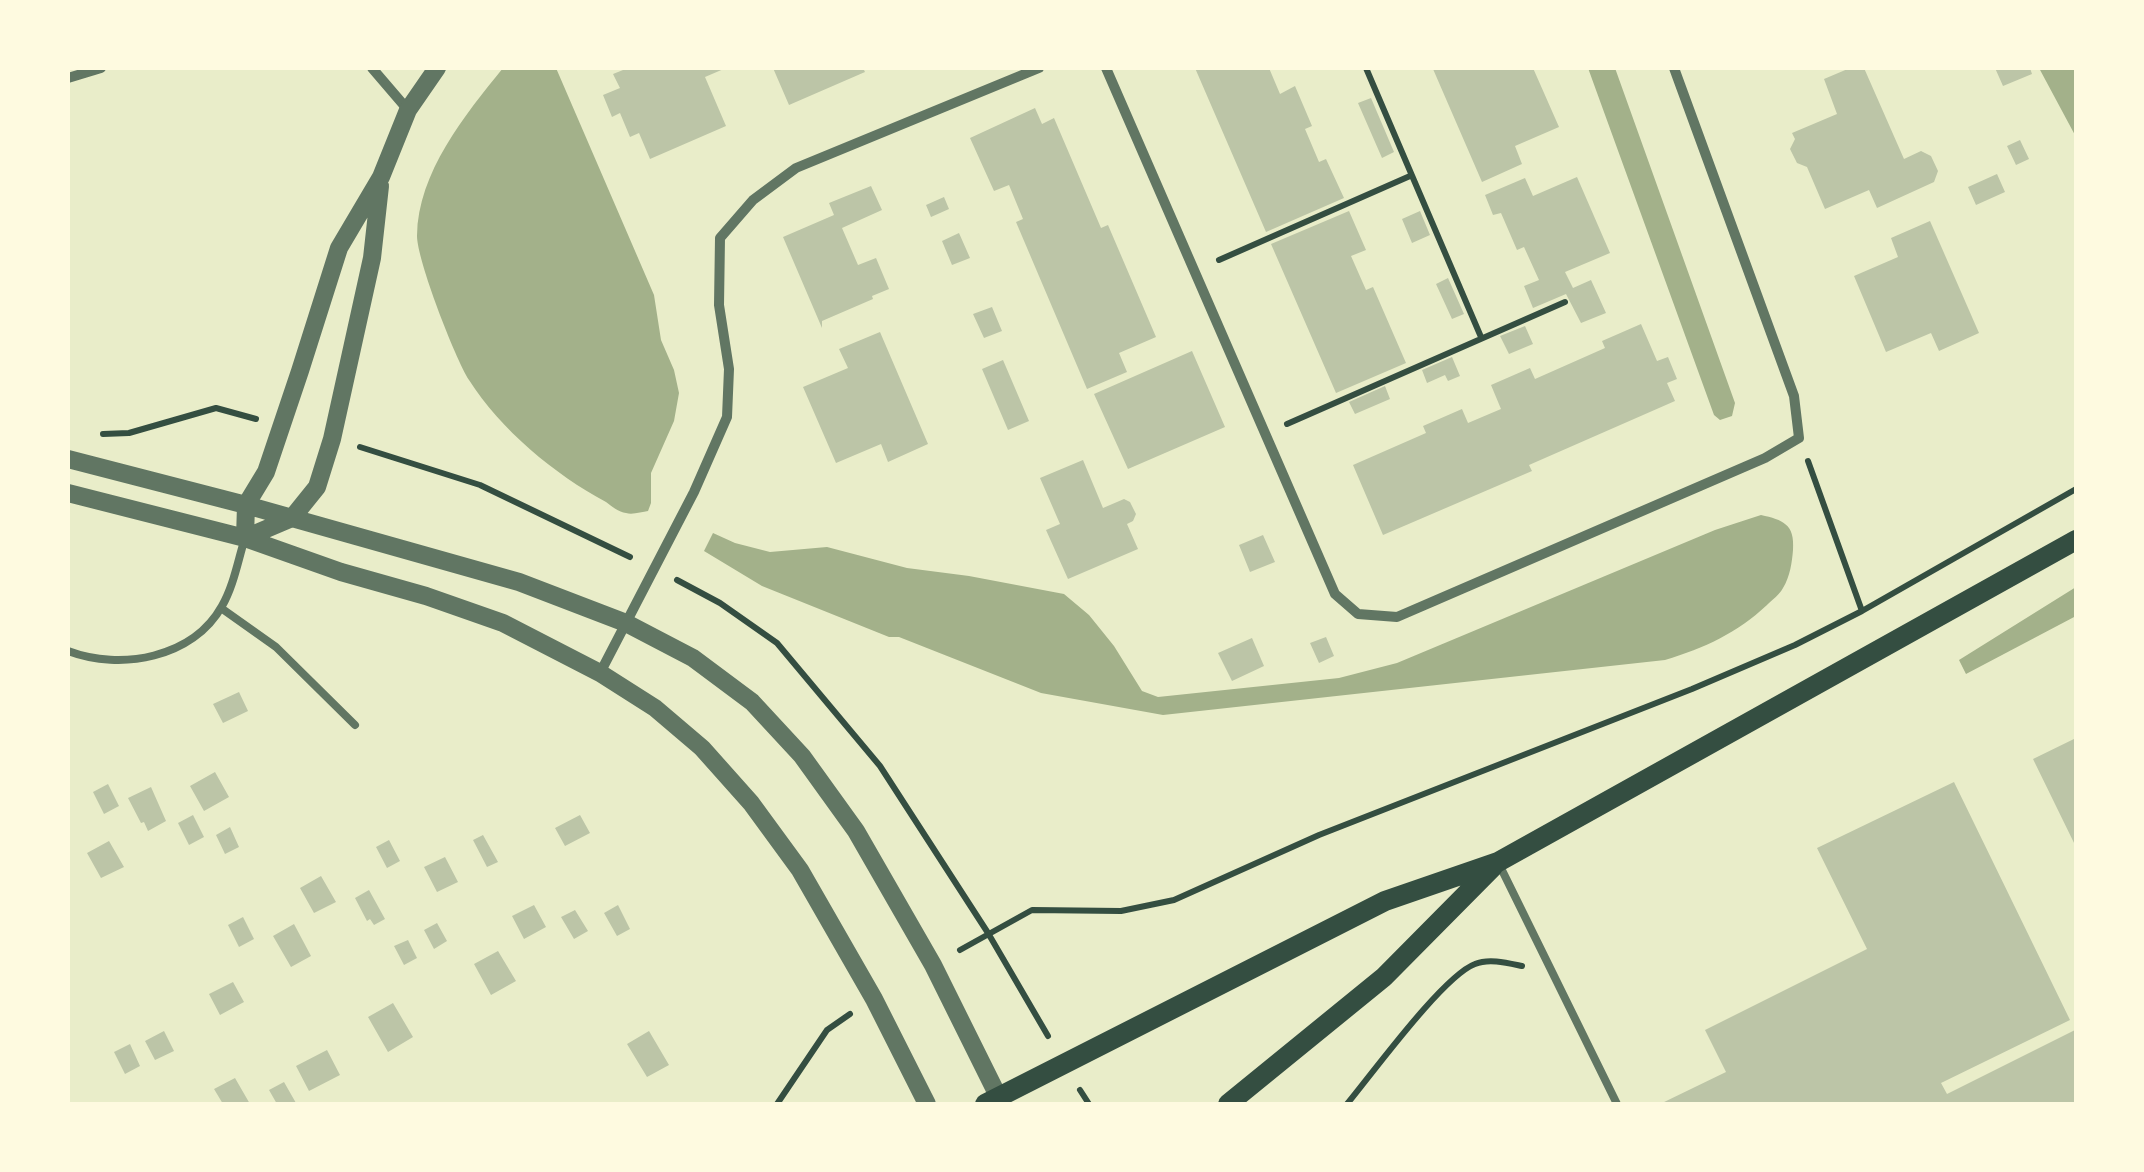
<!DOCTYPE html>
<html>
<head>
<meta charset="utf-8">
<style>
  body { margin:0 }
  #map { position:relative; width:2144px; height:1172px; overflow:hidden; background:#e9edc9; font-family:"Fira Sans",sans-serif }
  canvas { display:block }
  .frame { position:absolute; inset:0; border:70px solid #fefae0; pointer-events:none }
</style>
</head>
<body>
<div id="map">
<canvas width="2144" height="1172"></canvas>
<div class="frame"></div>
</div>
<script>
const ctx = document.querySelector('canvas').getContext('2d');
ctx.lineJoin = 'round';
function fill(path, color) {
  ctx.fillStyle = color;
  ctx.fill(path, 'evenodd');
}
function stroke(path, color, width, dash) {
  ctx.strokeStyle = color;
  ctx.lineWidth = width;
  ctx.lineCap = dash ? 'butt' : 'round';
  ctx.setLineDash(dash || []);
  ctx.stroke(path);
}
const water = new Path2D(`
  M503,68H556L654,295L661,340L674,370L679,393L674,421L651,473V503L648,511C642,512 632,515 626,513C619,512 611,506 606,502C554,474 501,430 469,380C455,358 417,260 417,236C418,172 465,115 503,68Z
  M1588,68H1615L1735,403L1732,416L1720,420L1714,415Z
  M2039,68H2076V137Z
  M1761,515C1783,520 1795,524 1793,550C1792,562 1790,577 1783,588C1780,594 1772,600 1767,605C1737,633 1705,648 1665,660L1163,715L1041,693L899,637H889L762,586L704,551L713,533L735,543L770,552L827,547L907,568L969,576L1064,594L1089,615L1114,646L1142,691L1158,697L1339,678L1397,663L1715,530Z
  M2076,587V616L1966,674L1959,660Z`);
const building = new Path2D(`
  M628,68H726L705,77L726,126L650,159L639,133L630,137L620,113L612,117L603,95L620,88L613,74Z
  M773,68H863L865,72L789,105Z
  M1195,68H1269L1280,94L1295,86L1312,126L1305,129L1319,162L1326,159L1344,198L1266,232Z
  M1437,68H1480L1481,70L1488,68H1533L1559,127L1515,146L1522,164L1482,182L1433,69Z
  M1850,68H1864L1904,159L1921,151L1931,156L1938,171L1934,182L1877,208L1869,190L1825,209L1807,167L1797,163L1790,149L1795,139L1792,133L1837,114L1824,79Z
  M1995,68H2030L2032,74L2003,86Z
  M1371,98L1394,152L1382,158L1358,103Z
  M1035,108L1042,124L1054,118L1101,228L1108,225L1156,337L1119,353L1127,372L1087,389L1016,222L1023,219L1009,185L994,191L970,138Z
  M2020,140L2029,159L2016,165L2007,146Z
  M1997,174L2005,192L1976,205L1968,187Z
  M1577,177L1610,253L1565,272L1573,288L1591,280L1606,313L1581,323L1566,294L1533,308L1524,286L1539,280L1524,247L1517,250L1501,213L1493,215L1485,195L1525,178L1533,196Z
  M871,186L882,210L842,228L858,265L876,258L889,289L872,296L873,299L822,321V328L783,237L834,215L829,203Z
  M944,197L949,209L931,217L926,205Z
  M1349,211L1366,250L1351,256L1366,290L1373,287L1406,363L1336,393L1271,244Z
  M1420,211L1430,235L1412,243L1402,219Z
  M1930,221L1979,333L1939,351L1931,333L1886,352L1854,276L1898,257L1891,238Z
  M959,233L970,258L952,265L942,241Z
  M1448,278L1464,314L1452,319L1436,284Z
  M992,307L1002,331L984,338L973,314Z
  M1641,324L1657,361L1668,357L1677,379L1667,383L1675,401L1529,465L1532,471L1383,535L1353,465L1426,433L1423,426L1462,409L1468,423L1501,409L1491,385L1530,368L1535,379L1605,348L1602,341Z
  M1525,326L1533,344L1509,354L1500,336Z
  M880,332L928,444L888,462L881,444L836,463L803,387L848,368L839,349Z
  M1192,351L1225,427L1128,469L1094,394Z
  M1452,357L1460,376L1448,381L1445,375L1427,383L1422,370Z
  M1003,360L1029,421L1008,430L982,369Z
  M1385,386L1390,399L1355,414L1349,402Z
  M1083,460L1103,508L1124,499L1130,502L1136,514L1133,521L1127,524L1138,549L1068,579L1046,530L1060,524L1040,478Z
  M1263,535L1275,562L1250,572L1239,545Z
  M1326,637L1334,656L1319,663L1310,643Z
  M1252,638L1264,666L1232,681L1218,653Z
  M239,692L248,711L223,723L213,704Z
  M2076,738V847L2033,759Z
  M215,772L229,797L204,811L190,786Z
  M1954,782L2070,1020L1941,1083L1947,1094L2075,1030L2076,1104H1660L1726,1072L1705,1030L1867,949L1817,848Z
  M108,784L119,806L104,814L93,792Z
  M151,787L166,821L148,831L144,822L141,823L128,798Z
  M193,815L204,837L189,845L178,823Z
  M580,815L590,833L565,846L555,828Z
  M230,827L239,847L225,854L216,835Z
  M483,835L498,862L487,867L473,840Z
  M389,840L400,861L387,868L376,847Z
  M109,841L124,867L101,878L87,853Z
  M445,857L458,882L437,892L424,867Z
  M321,876L336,902L314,913L300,888Z
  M369,890L385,919L374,925L370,919L367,921L355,898Z
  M534,905L546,927L524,939L512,916Z
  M618,905L630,929L617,936L604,913Z
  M575,910L588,931L574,939L561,917Z
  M243,917L254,939L239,947L228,925Z
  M437,923L447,941L434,949L424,930Z
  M294,924L311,956L291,967L273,936Z
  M408,940L417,958L404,965L394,946Z
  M498,951L516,981L491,995L474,964Z
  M233,982L244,1002L220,1015L209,994Z
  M393,1003L413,1037L388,1052L368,1017Z
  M164,1031L174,1051L155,1060L145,1041Z
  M649,1031L669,1065L647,1077L627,1044Z
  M130,1044L140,1066L125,1074L114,1052Z
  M327,1050L340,1075L309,1091L296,1066Z
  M235,1078L250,1104H223L214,1089Z
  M284,1082L296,1103L294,1104H277L269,1090Z`);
const path = new Path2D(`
  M1366,68L1481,337
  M1219,260L1410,176
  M1287,424L1565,302
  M103,434L129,433L216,408L256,419
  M360,447L480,485L630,557
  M1808,461L1862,611
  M677,580L720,603L777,643L880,766L988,933L1048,1036
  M960,950L1032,910L1121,911L1174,900L1319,835L1692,689L1795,645L1862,611L2076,489
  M1080,1090L1089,1104
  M777,1104L827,1030L850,1014
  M1347,1104C1372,1074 1443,976 1475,964C1489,958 1508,963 1522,966`);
const service = new Path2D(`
  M221,608L276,647L355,725
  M68,651C121,671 193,658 222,606C234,585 238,560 245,538
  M1498,862L1617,1104`);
const minor = new Path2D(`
  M372,68L408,110
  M1106,68L1335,594L1358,614L1397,617L1765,458L1799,438L1794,396L1674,68
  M68,78L101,68
  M600,673L694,492L727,417L729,369L719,305L720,238L753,200L796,168L1039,68`);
const tertiary = new Path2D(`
  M68,459L246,505L519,582L626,623L693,658L752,702L802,756L856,831L933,965L1002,1104
  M68,493L245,538L341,572L426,596L503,623L600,673L655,708L702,748L751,803L800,870L874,999L927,1104
  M245,538L246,505L266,472L300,371L339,248L381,177L408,110L437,68
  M245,538L292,518L317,487L332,439L372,258L380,186`);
const secondary = new Path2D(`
  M985,1104L1385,901L1498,862L2076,540
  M1228,1104L1384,977L1493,867`);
fill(water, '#a3b18a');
fill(building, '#bcc5a7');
stroke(path, '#344e41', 6);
stroke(service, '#617663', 8);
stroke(minor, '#617663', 10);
stroke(tertiary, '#617663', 18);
stroke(secondary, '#344e41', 20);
</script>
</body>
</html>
